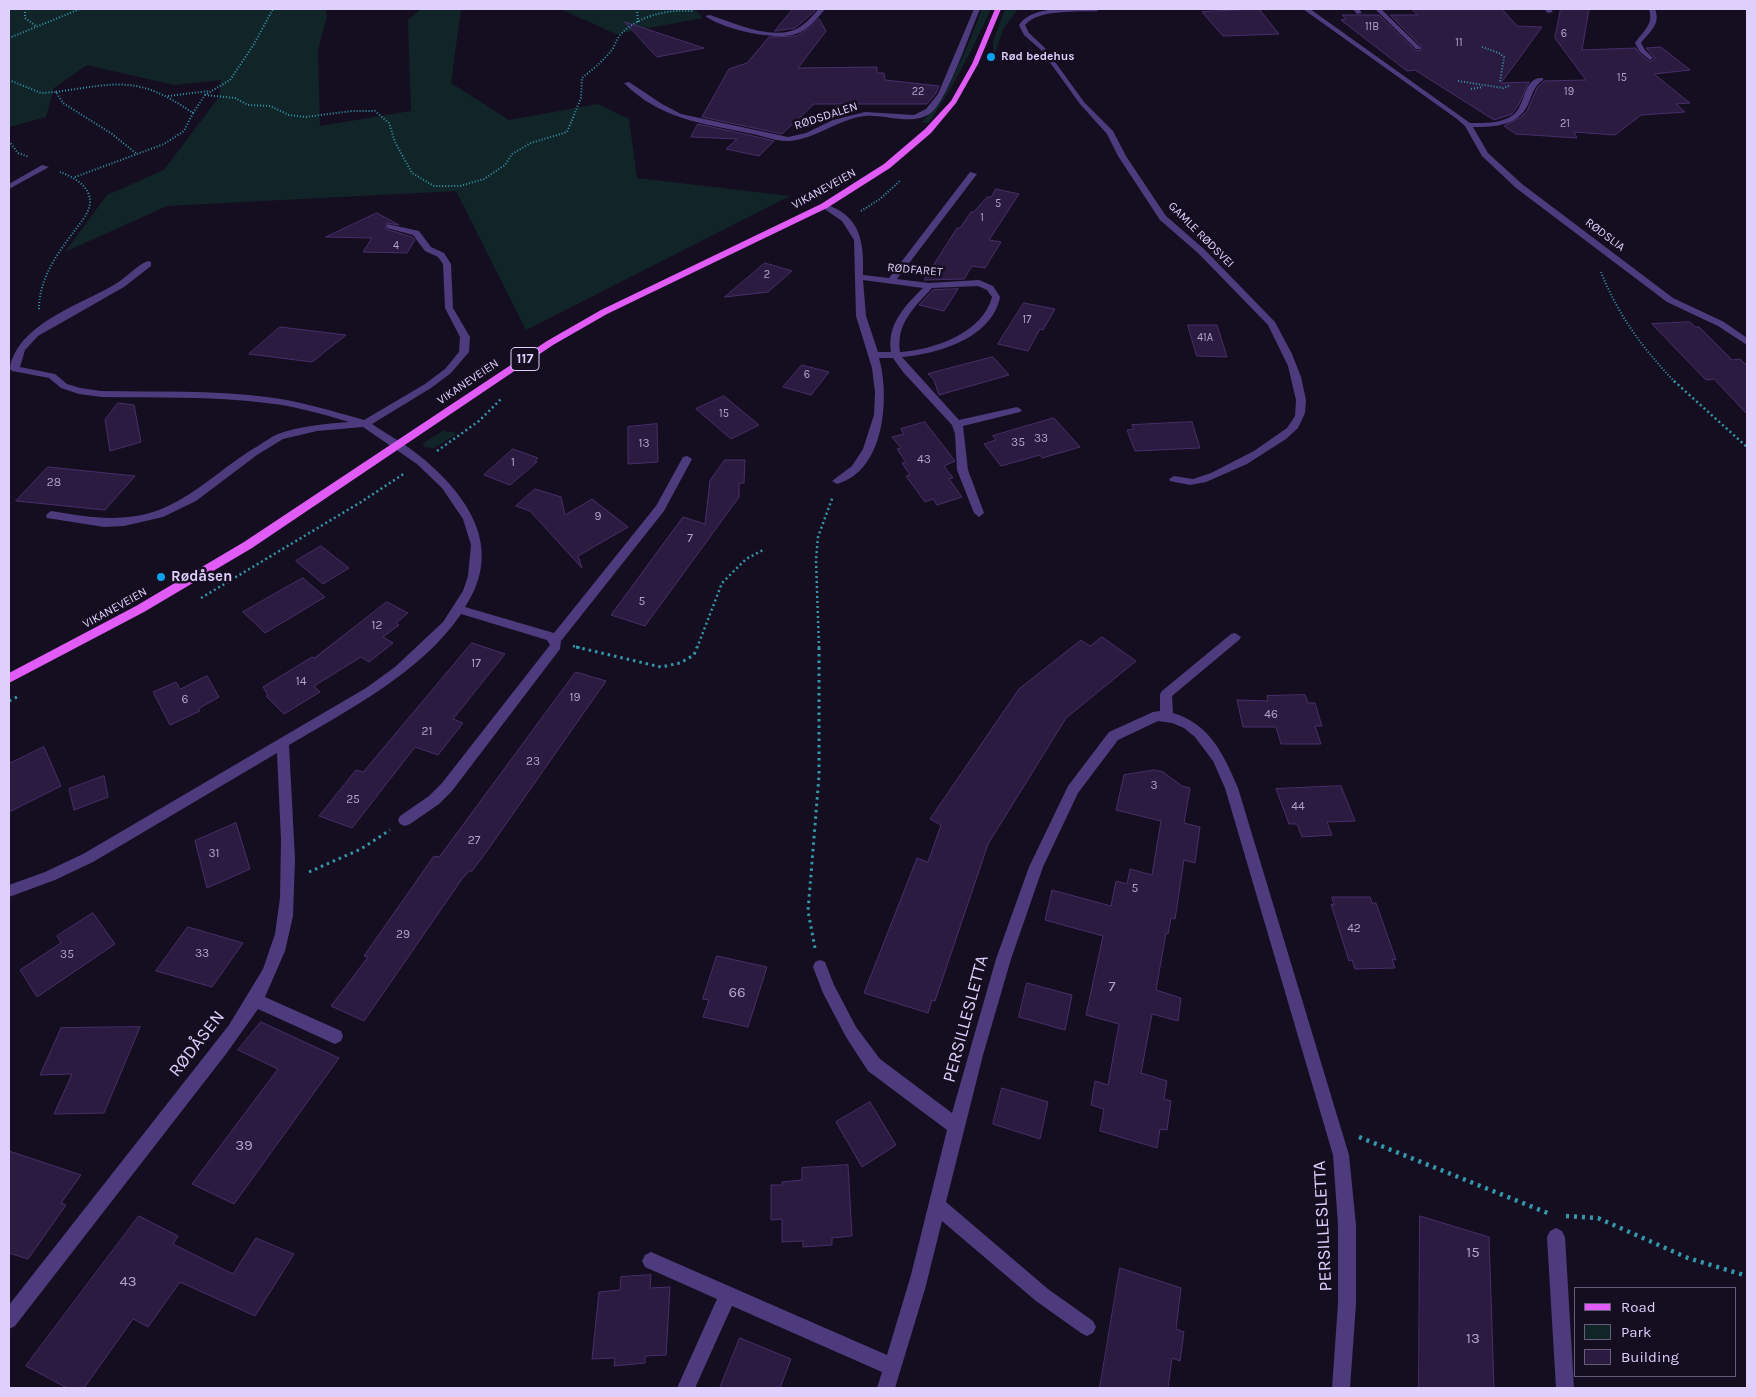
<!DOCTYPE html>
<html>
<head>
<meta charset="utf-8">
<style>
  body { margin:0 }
  #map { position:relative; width:1756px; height:1397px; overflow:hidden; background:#150e20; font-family:Karla,sans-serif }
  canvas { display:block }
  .frame { position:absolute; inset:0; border:10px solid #dfcffd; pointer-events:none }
  .legend { position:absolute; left:1574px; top:1287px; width:162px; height:90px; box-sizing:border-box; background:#150e20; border:1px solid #665b78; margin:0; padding:6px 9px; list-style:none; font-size:15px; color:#dfcffd }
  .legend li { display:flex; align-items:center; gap:10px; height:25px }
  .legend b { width:25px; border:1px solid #665b78 }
</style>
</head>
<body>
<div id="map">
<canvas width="1756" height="1397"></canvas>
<div class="frame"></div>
<ul class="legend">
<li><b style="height:6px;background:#e15cf7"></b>Road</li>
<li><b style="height:14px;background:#112529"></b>Park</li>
<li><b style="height:14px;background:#2b1b40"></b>Building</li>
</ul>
</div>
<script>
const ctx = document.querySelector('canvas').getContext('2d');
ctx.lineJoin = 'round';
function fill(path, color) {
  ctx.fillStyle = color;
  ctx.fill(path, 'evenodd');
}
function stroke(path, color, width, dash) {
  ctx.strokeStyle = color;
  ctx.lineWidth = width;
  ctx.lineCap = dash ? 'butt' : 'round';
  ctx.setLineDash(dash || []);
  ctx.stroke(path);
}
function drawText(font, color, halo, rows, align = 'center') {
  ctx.font = font + ' Karla,sans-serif';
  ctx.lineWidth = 5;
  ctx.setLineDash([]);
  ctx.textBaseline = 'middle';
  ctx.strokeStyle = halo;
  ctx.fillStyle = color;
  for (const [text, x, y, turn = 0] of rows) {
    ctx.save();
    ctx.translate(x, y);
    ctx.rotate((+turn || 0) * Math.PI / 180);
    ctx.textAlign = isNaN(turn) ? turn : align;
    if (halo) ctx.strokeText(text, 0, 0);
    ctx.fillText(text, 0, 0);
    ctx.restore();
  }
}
const green = new Path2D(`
  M9,9H325L327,16L318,50L320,126L411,111L408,20L421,9H461L451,83L509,120L598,104L629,119L637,178L790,196L526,330L456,191L167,206L65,252L107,195L164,170L219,97L221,80L174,85L87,65L54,88L46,117L9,127Z
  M560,9H694L703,18L616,34Z
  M982,9H991C973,49 953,86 929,123H924L922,122L945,94L968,45Z
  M1005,9H1018L1004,28L994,55L993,42Z
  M445,430L447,432H454L455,435L434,448L424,447L423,443Z`);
const building = new Path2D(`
  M793,9H814L815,11L795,28L775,31Z
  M1259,9L1279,34L1223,36L1202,12Z
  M1412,9H1502L1517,26L1542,27L1501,83L1529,82L1519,104L1512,114L1494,120L1415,70L1407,71L1341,20L1346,19L1342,15H1379L1415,50L1420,51L1421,46L1390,15H1417Z
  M1561,9H1589L1582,50L1636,48L1639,53L1650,62L1655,58L1646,48L1661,47L1690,70L1654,74L1690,103L1676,104L1685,112L1641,115L1615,135L1574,132L1577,138L1516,134L1504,126L1521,117L1527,111L1537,88L1544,81L1586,80L1555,38Z
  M819,19L826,31L798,68L877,67V73H884L885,80L939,86L936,93L927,104H814L782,134L702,117L729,69L747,63L769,37L797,36L809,28Z
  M625,22L704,48L657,57Z
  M698,124L753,136L774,141L759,156L726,149L737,139L691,137Z
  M996,189L1019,194L989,240L1001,242L985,268L972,266L964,279L924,280L957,228H960L971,212H974L987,197H991Z
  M377,213L399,225L386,223V229L412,237L415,240L407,253L363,252L372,238L326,237Z
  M765,263L792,271L768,292L725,297Z
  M958,289L944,311L919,305L933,290Z
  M1024,303L1055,309L1043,330L1040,329L1028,351L998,344Z
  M1690,322L1695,327H1699L1732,360L1740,359L1747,366V414L1714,379L1706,380L1652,324Z
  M1188,325H1217L1227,357L1197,356Z
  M280,327L346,335L312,362L249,354Z
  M993,357L1009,375L939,395L934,380L928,374Z
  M802,365L829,372L811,395L783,387Z
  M724,396L759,425L731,439L696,409Z
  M118,403L134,405L141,442L110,451L105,420Z
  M1054,418L1080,447L1042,458L1040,455L1001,466L984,444L996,440L993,436Z
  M925,422L955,461L944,466L953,478L949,479L962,497L937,505L933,499L925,502L906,476L910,475L902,463L906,462L897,449L901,448L892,437L904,434L901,429Z
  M1192,422L1200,448L1135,451L1127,430L1134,429L1132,425Z
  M657,424L658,462L628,464V427Z
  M513,449L538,458L535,461L537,462L510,485L484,475Z
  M725,460H745L744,483H739V497L645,626L611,615L683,517L705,524L710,481Z
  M48,467L135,476L105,510L16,501Z
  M535,489L561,497L565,515L592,499L628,527L578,556L582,568L530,511L516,506Z
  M321,546L349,568L323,584L296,561Z
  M303,578L325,597L265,633L243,612Z
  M387,602L408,613L396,623L399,625L383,637L393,643L369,662L361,657L314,686L320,692L284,714L266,696L268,695L263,687L312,657L314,658Z
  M1102,637L1136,661L1066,718L988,844L935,1001L932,1000L928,1013L864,993L917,858L928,862L941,825L930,819L1019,689L1081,640L1090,646Z
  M472,643L505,654L453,719L463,723L438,755L415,747L352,828L319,816L356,770L363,772Z
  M576,672L606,681L487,851L472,871H469L462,879L364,1021L331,1006L368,957L364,956L434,856L439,857Z
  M207,676L219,697L198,709L200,711L170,725L153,692L176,682L180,689Z
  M1305,695L1308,703H1315L1322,726H1315L1321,744H1281L1276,727H1243L1237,700L1268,701L1267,696Z
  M44,747L61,786L9,812V764Z
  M1155,770L1163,772L1182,786L1190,788L1184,823L1200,827L1195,863L1184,860L1175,919L1171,918L1168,934L1166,933L1156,990L1181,998L1178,1021L1152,1014L1141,1073L1167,1081L1164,1099L1171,1101L1167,1130L1160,1129L1157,1148L1100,1131L1104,1109L1091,1105L1095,1081L1108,1085L1119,1024L1086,1015L1103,936L1045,920L1052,890L1111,906L1116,881L1127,884L1130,869L1152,875L1161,821L1116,810L1124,775Z
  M104,776L108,797L74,810L69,789Z
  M1341,786L1355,821L1327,822L1332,835L1302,837L1297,824H1289L1276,789Z
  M236,823L250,869L207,888L195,841Z
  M1332,897H1370L1372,903H1376L1396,960L1392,959L1395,968L1355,969L1352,960L1349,961L1331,904L1334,905Z
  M93,913L115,944L37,997L20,970L61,943L57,936Z
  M188,927L243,943L212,987L156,971Z
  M717,956L767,967L748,1027L703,1017L709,1000L703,999Z
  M1027,983L1072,995L1065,1030L1019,1017Z
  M261,1022L339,1058L234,1204L192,1184L278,1069L238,1050Z
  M140,1027L104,1113L54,1114L72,1074L40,1075L61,1028Z
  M1002,1088L1048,1102L1040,1139L993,1124Z
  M870,1102L896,1145L862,1167L836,1122Z
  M9,1151L81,1175L61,1203L66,1205L28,1259L9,1253Z
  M848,1165L852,1236L832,1238V1245L803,1247V1241L782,1242V1219L771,1220V1185H782V1182L802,1180V1168Z
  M139,1216L178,1236L173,1244L233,1274L256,1238L294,1254L255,1316L180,1282L148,1327L133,1319L84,1388H67L26,1366Z
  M1420,1216L1489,1237L1494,1388H1419Z
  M1120,1268L1181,1288L1176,1329L1184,1332L1180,1361L1172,1358L1168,1388H1100Z
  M651,1275L650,1288L670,1287L666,1355L645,1356V1363L614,1366L615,1358L592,1359L599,1292L620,1290L621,1277Z
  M740,1338L791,1359L780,1388H720Z`);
const pathFar3 = new Path2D(`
  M25,9V18L36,26
  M637,9L638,22
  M9,10L12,9
  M9,38L80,9
  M1482,47L1499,53L1504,57L1500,82
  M9,80L41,93L56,92L63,103L112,134L137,154
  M1458,81L1503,88L1511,85
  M1471,89L1483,87
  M56,92C118,83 138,75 193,113L184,131L164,144L75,177
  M205,95L235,98L248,105L270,106L289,115L305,117L352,111H375L389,123L395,142L412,173L434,186H460L484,179L505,165L512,154L531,143L567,132L581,98L582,78C592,70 603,61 611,51C615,46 616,39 621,34C638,16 668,9 693,11
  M168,96L209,91
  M193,113L205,95L230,80L254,44L273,9
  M9,141L18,153L29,157
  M861,211L880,199L901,180
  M1601,272C1618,315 1643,349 1675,382
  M39,309C39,280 56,255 73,233C79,224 89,214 90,203C91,186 73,177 60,172`);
const pathFar2 = new Path2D(`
  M1674,381L1747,447
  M437,451L479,421L501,399
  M201,598L361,502L405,473
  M573,646L581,648
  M697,648L722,583L746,559L763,550
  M819,648L816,560L818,537L833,496`);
const pathFar1 = new Path2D(`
  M576,647L661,667L680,663L694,655L697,647
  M9,701L17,697
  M309,872L361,849L390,830
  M815,948L808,911L819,776V647`);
const path = new Path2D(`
  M1359,1137L1550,1214
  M1566,1216L1598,1218L1688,1258L1747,1276`);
const minor = new Path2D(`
  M819,9H825C817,19 808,30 796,34C774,41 723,29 705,16L710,15C734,23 766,38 791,31C803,28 811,17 819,9Z
  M974,9H980C970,32 948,98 932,112C914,127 885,114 865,116C838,119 816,139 789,141C777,142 761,135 748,133C701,123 660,119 624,83L629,82L662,104L681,114L788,137L806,133L833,120L865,112L914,115L926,109L938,94Z
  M1060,9H1100L1097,11C1078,12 1038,9 1025,25L1029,33L1045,48L1084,102L1113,131L1126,156L1166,216L1204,249L1275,322L1292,354L1301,377L1306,400L1305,413L1298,428L1286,439L1247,464L1206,482L1190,485L1170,481L1169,479L1174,476L1193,479L1211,473L1254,451L1287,428L1295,416L1296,400L1288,366L1268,325L1198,253L1160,220L1118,156L1107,134L1080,104L1041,50L1024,35L1019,25C1028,12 1045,10 1060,9Z
  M1303,9H1310L1470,123C1484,123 1501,124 1513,115C1526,106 1523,76 1543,78V80C1534,86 1533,93 1529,102C1520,126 1495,127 1473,127L1488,153L1522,184L1673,298L1724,322L1747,338V345L1718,326L1667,302L1516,188L1482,156L1465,126L1457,119Z
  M1353,9H1359L1362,13L1357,14Z
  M1375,9H1381L1420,47V49H1416Z
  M1544,9H1550L1553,12L1548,13Z
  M1649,9H1655C1661,25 1650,31 1641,43L1645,50L1653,58L1650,60L1640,52L1635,43C1643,31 1654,25 1649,9Z
  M42,165L49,167L9,189V184Z
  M970,172L977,174L897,279L929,283L979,280L993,286L1000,297C992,338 938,354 902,357L959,420L1017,407L1022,410L1020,412L963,426L968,470L984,513L979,517L974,513L957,470L955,434L952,425L903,372L893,358H879C890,397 885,471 837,484L832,481L852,466L863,449L874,415L875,392L872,368L856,316L854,240L842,221L820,206L824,204C861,215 864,242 863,275L889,278ZM863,280L923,288C904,307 887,324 891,352H878L866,316ZM978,286L987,290L992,297C983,333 933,350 900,352C896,323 914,308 932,288Z
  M387,224L419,231L431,247L444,253L451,264L453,308L470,337L469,352L451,373L431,388L372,424C390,436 410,447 426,461C471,500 503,550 465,607L554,633L656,506L683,457L687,456L692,459L664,511L561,641L560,649L452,791L439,804L410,824L405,826L400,824L398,820L400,816L429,796L442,783L550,645L547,640L461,614C422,672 348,710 289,745L295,859L293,916L285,951L265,997L341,1031L343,1036L341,1041L335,1044L258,1009L226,1054L15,1326L9,1329V1305L229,1025L263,969L275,934L280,898L281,840L277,753L93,862L55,880L9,897V885L45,872L83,854L366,688L395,667L443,622L463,591L468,576L471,545L463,519L442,488L417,464L363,427L317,431L283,439L257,455L196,501L163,517L124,526L104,527L47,518L46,515L51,511C87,517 121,523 156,511C195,497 223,466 258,446C264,442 271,437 278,434C300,426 325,424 349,422C322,414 295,406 266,403C212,396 156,398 101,397L79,394L61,388L49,378L12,371L10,369C16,324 83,304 117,283C127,277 137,265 148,261L151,262V266L124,287L38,336L25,350L20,367L55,374L67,384L80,388L101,391C156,392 212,390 267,397C300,401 332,411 364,420L425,384L445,369L459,352L460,337L445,308L443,264L438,257L425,251L413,235L387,228Z
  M1235,633L1241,637L1239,640L1172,696L1173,713C1210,724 1224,755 1238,788L1349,1155L1356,1225V1304L1350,1388H1332L1338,1304V1225L1333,1155L1225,788L1213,761L1195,737L1184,728L1172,723L1158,721L1118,740L1078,793L1043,867L1011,959L983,1055L946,1202L1048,1289L1093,1321L1096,1327L1093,1333L1087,1336L1081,1333L1036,1301L942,1221L925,1289L895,1388H877L882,1372L732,1306L695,1388H677L717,1299L645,1267L642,1261L645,1255L651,1252L887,1355L911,1275L947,1130L868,1071L846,1037L823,993L813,967L815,962L820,960L825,962L834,985L856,1027L880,1059L952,1113L996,959L1029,867L1068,786L1109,732L1153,712L1160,711V694L1162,691L1231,634Z
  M1556,1228L1562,1231L1565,1237L1574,1388H1556L1547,1237L1550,1231Z`);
const major = new Path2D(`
  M995,9H1001L978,64L956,103L931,133L890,168L827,208L607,314L553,345L252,548L144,612L9,683V673L136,606L244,542L547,341L601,310L821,204L884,164L925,129L951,101L972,64Z`);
const markers = [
  [991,57,5,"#0ba1ec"],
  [161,577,5,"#0ba1ec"]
];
const farNumbernames = [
  ["11B",1372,27],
  ["6",1564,34],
  ["11",1459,43],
  ["15",1622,78],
  ["22",918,92],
  ["19",1569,92],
  ["21",1565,124],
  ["5",998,204],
  ["1",982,218],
  ["4",396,246],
  ["2",767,275],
  ["17",1027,320],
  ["41A",1205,338],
  ["6",807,375],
  ["15",724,414]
];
const farPoinames = [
  ["Rød bedehus",1001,57]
];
const farStreetnames = [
  ["RØDSDALEN",826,116,-18],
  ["VIKANEVEIEN",824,189,-29],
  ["GAMLE RØDSVEI",1201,235,45],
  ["RØDSLIA",1605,235,37],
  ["RØDFARET",915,270,5],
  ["VIKANEVEIEN",468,382,-34],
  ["VIKANEVEIEN",115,608,-29]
];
const numberNames = [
  ["33",1041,439],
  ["35",1018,443],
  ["13",644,444],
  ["43",924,460],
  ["1",513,463],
  ["28",54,483],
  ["9",598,517],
  ["7",690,539],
  ["5",642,602],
  ["12",377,626],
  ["17",476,664],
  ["14",301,682],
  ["19",575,698],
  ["6",185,700],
  ["46",1271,715],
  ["21",427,732],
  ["23",533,762],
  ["3",1154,786],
  ["25",353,800],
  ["44",1298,807],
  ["27",474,841],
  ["31",214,854],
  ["5",1135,889],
  ["42",1354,929],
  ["29",403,935],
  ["33",202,954],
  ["35",67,955]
];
const shields = [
  [525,359,28]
];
const shieldNames = [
  ["117",525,359]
];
const poiNames = [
  ["Rødåsen",171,577]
];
const nearNumbernames = [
  ["7",1112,987],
  ["66",737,993],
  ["39",244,1146],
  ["15",1473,1253],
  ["43",128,1282],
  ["13",1473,1339]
];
const nearStreetnames = [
  ["PERSILLESLETTA",966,1019,-75],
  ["RØDÅSEN",197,1044,-52],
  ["PERSILLESLETTA",1323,1226,-93]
];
fill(green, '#112529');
fill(building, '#2b1b40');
stroke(building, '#482e6b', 1);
stroke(pathFar3, '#3497ac', 2, [1, 2]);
stroke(pathFar2, '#3497ac', 2.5, [2, 3]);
stroke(pathFar1, '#3497ac', 3, [2.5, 4]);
stroke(path, '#3497ac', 4.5, [3, 5]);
fill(minor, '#4d3b7d');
fill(major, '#e15cf7');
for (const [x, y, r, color] of markers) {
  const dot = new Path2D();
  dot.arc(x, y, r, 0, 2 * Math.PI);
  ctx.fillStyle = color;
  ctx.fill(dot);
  stroke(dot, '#150e20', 2);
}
drawText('11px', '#b2a2ce', null, farNumbernames);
drawText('bold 12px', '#dfcffd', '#150e20', farPoinames, 'left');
drawText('12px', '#dfcffd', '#150e20', farStreetnames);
drawText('12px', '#b2a2ce', null, numberNames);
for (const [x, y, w] of shields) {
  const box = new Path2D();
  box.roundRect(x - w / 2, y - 11.5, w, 23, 4);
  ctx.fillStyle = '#150e20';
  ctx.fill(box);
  stroke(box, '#dfcffd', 1);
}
drawText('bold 14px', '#dfcffd', null, shieldNames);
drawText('bold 15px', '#dfcffd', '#150e20', poiNames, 'left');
drawText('15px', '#b2a2ce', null, nearNumbernames);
drawText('18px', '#dfcffd', '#150e20', nearStreetnames);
</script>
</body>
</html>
